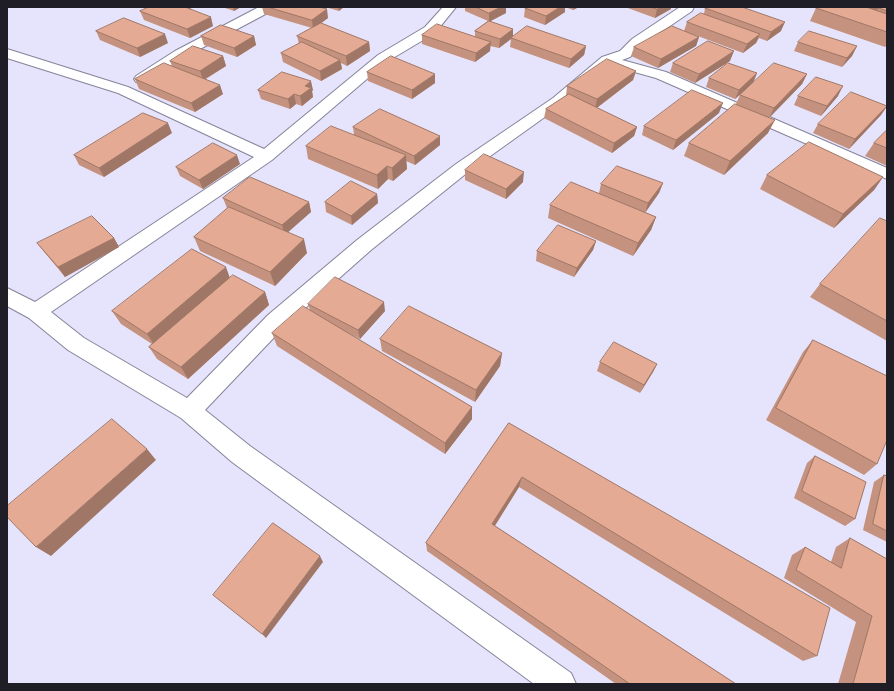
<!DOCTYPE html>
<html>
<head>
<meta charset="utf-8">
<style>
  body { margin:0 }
  #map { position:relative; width:894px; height:691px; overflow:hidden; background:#e6e4fc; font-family:"Open Sans",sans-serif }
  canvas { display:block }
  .frame { position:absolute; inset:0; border:8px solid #1f1e27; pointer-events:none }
</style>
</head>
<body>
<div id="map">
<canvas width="894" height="691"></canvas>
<div class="frame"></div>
</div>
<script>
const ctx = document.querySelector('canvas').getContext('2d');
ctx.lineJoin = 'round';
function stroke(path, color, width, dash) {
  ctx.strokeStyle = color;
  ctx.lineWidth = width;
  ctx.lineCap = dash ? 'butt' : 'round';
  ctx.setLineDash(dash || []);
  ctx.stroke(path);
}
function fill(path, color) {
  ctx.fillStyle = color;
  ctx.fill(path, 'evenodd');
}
const minor = new Path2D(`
  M259,7H275L273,10L185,57L146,82L141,83L136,82L134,79L136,76L175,51Z
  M443,7H456L435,33L388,61L272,160L51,312L84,338L187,398L268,315L357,240L456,164L553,98L602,57L620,51L632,39L680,7H694L692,11L642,45L630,57L622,60L666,72L887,168V179L656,78L609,65L563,104L468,172L371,250L284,327L205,410L250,446L571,673L576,684H534L232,462L181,418L68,350L29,318L7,306V288L35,302L254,157L118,93L7,58V49L128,87L264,149L378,55L425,27Z`);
const wall = new Path2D(`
  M193,7L190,9L213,26L190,38L144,20L140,11Z
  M222,7H241L234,11Z
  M262,7H319L328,18L320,24L369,42L370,51L347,66L341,63L342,69L321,81L283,62L281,53L299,44L297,36L312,28L264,14Z
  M325,7H344L339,11Z
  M465,7H506V13L490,21L513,37L586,46L584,55L569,68L510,47L511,39L499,48L490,46V51L475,62L422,44V35L475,37V31L488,21L465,11Z
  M526,7H579L573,10L565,7V12L545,25L524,17L525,8Z
  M625,7H671V9L655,18Z
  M887,7V45L885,47L810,21L816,8Z
  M705,8L781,31L767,41L759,38L756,43L743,53L687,32L699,37L696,46L658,68L631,56L634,47L684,31L687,22L704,14Z
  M96,31L168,43L140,57L100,40Z
  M201,36H254L256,45L237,57L204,45Z
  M798,42L857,46L852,56L842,67L794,51Z
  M223,56L226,66L206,79L223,94L195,112L139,89L135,79L172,66L170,61Z
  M730,61L695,83L670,72L673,63Z
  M636,71L633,80L597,108L637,127L634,136L612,153L544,118L546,109L566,96L567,86Z
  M367,72L435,83L412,99L368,81Z
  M757,73L753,83L735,99L706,87L709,78Z
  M807,74L802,84L769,118L768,133L724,175L684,156L689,143L736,104L740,95Z
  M258,90H313L312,91L313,97L302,106L296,104L290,109L261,99Z
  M798,96H838L821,116L794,105Z
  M887,106L881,115L849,149L813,133L818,124Z
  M719,113L673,150L642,135L644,126Z
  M353,127L440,145L415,165L406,161L407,169L393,181L388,179L378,189L308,159L306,146L354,135Z
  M887,130V166L865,156L874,143Z
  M172,133L104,177L79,165L74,155Z
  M240,164L203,189L180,176L176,167Z
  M465,170L523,182L506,199L465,180Z
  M767,175L883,177L874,190L834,228L760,189Z
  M663,183L659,193L645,212L656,217L651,230L633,256L548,218L550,205L599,193L601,184Z
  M377,194L378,203L352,225L326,212L325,202Z
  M223,198L309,202L311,212L287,232L307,253L275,286L200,251L194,237L228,208H227Z
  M887,221V341L810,297L820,284Z
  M114,238L119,247L65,277L45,253L37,243Z
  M596,241L593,250L574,277L536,261L537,251Z
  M230,278L265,292L269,305L188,379L157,359L149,347L152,344L121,324L112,311Z
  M308,304L385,311L360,339L346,332L472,407V419L445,454L277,346L272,333L310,310Z
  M380,339L502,353L500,366L475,402L382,351Z
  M813,340L877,464L864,475L766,420L803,352Z
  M600,362L657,364L653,372L640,393L597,371Z
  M509,423L817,656L803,661L519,487L495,526L736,684H616L427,551L426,543Z
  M815,456L855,519L845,526L794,498L807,463Z
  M884,475L887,476V542L863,530L874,482Z
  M850,538L887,559V684H838L856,622L784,578L792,555L805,547L831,562L836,547Z`);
const shadedWall = new Path2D(`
  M183,7H193L185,11Z
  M233,7H241L234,11Z
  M338,7H344L339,11Z
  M501,7H506V13L489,22V13Z
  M560,7H565V12L545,25L546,16Z
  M574,7H579L573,10Z
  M661,7H671V9L655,18L657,9Z
  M871,7H882L879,8L878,9L864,17L869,8Z
  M327,9L328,18L313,29L312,20Z
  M211,17L213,26L190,38L187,29Z
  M785,22L781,31L767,41L771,32Z
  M513,29V38H511V39L499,48L500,39Z
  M165,34L168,43L140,57L137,48Z
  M760,34L756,43L743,53L747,44Z
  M254,36L256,45L237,57L234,48Z
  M699,37L696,46L658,68L661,59Z
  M369,42L370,51L347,66L346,56Z
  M491,42L490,51L475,62L476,53Z
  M586,46L584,55L569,68L571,59Z
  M857,46L852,56L842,67L847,58Z
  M734,51L730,61L695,83L699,74Z
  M223,56L226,66L203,80L200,71Z
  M340,60L342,69L321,81L320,71Z
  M636,71L633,80L595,109L597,99Z
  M757,73L753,83L735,99L739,90Z
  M435,74V83L412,99V90Z
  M807,74L802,84L769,118L774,108Z
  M311,81L313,90L312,91L313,97L302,106L300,96L305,86Z
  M220,85L223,94L195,112L191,103Z
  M843,86L838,96L821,116L827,106Z
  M294,94L296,104L290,109L288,99Z
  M723,103L719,113L673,150L676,140Z
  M887,106L881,115L849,149L855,139Z
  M775,120L768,133L724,175L730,161Z
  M168,123L172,133L104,177L99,168Z
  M637,127L634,136L612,153L614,143Z
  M440,136V145L415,165L414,156Z
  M237,155L240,164L203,189L199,180Z
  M406,155L407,169L393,181L392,168Z
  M387,166L388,179L378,189L377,175Z
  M524,172L523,182L506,199V189Z
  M883,177L874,190L834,228L843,214Z
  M663,183L659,193L645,213L648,203Z
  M377,194L378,203L352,225L351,216Z
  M309,202L311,212L285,235L282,225Z
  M656,217L651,230L633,256L638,243Z
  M114,238L119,247L65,277L58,267Z
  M304,239L307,253L275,286L270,272Z
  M596,241L593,250L574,277L577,268Z
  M226,267L231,281L155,346L147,334Z
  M265,292L269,305L188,379L181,367Z
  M384,302L385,311L360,339L358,330Z
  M502,353L500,366L475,402L476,390Z
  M657,364L653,372L640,393L644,385Z
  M472,407V419L445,454V443Z
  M147,449L156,460L51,556L36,547Z
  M522,477L519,487L490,533L492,524Z
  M320,556L323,562L266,638L262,634Z`);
const building = new Path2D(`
  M149,7H185L211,17L187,29L140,11Z
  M268,7H319L327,9L312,20Z
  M476,7H501L489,13Z
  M526,7H560L546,16L525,8Z
  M651,7H661L657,9Z
  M707,7H742L785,22L771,32L705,8Z
  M817,7H866L887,14V32L816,8Z
  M881,7H887V11L879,8Z
  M701,13L760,34L747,44L687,22Z
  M124,18L165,34L137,48L96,31Z
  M489,21L513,29L500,39L475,31Z
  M321,23L369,42L346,56L297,36Z
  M437,24L491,42L476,53L422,35Z
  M221,25L254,36L234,48L201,36Z
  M527,26L586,46L571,59L511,38Z
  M672,26L699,37L661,59L634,47Z
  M809,31L857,46L847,58L798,42Z
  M708,41L734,51L699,74L673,63Z
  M302,42L340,60L320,71L281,53Z
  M193,46L223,56L200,71L170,61Z
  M391,56L435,74L412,90L367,72Z
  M607,59L636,71L597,99L567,86Z
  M164,63L220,85L191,103L135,79Z
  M728,63L757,73L739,90L709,78Z
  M774,63L807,74L774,108L740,95Z
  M282,72L311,81L305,86L311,88L300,96L294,94L288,99L258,90Z
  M816,77L843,86L827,106L798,96Z
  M692,90L723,103L676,140L644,126Z
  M851,92L887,106L855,139L818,124Z
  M569,94L637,127L614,143L546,109Z
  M735,104L775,120L730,161L689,143Z
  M380,109L440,136L414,156L353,127Z
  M143,113L168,123L99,168L74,155Z
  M331,126L406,155L392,168L387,166L377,175L306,146Z
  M887,130V148L874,143Z
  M809,142L883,177L843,214L767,175Z
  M213,143L237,155L199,180L176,167Z
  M484,154L524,172L506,189L465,170Z
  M617,166L663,183L648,203L601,184Z
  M250,177L309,202L282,225L223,198Z
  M351,181L377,194L351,216L325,202Z
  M571,182L656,217L638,243L550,205Z
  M229,207L304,239L270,272L194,237Z
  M92,216L114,238L58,267L37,243Z
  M880,218L887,221V321L820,284Z
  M558,225L596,241L577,268L537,251Z
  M192,249L226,267L147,334L112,311Z
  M233,275L265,292L181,367L149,347Z
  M335,277L384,302L358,330L308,304Z
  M303,306L472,407L445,443L272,333Z
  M409,306L502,353L476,390L380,339Z
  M813,340L887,376V440L877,464L776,408Z
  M614,342L657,364L644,385L600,362Z
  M112,419L147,449L36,547L7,517V506Z
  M509,423L830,608L817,656L522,477L492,524L736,684H630L426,543Z
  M815,456L866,482L855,519L802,491Z
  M884,475L887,476V531L873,524Z
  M273,523L320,556L262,634L213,595Z
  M850,538L887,559V684H853L872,616L796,570L805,547L841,568Z`);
stroke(minor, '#858399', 2);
fill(minor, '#fff');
fill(wall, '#c4927e');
fill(shadedWall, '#a07767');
fill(building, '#e4aa93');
stroke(building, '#a07767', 1);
</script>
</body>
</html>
